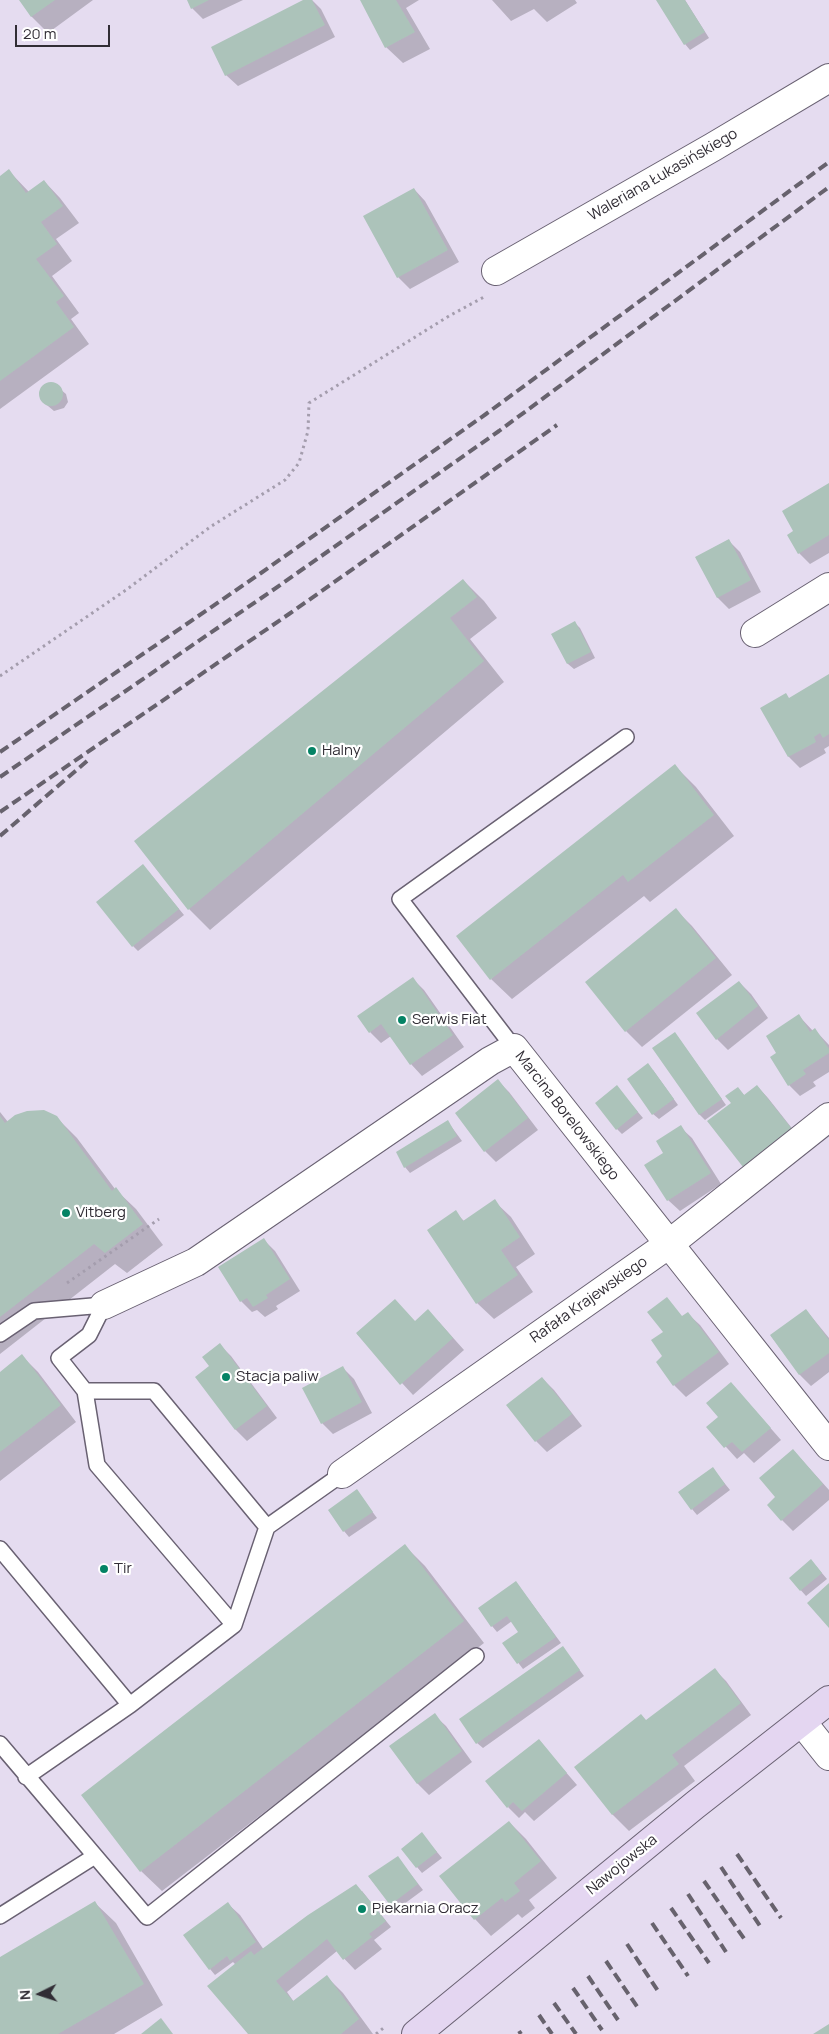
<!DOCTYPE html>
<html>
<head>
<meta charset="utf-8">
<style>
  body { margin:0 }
  #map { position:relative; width:829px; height:2034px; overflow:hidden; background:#e5dcf0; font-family:Manrope,sans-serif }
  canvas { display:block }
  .north { position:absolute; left:15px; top:1969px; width:50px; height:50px; -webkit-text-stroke:4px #fff; paint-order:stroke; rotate:266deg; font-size:14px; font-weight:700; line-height:20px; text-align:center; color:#312d35 }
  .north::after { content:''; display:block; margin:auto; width:18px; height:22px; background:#312d35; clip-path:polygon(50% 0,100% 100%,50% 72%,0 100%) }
  .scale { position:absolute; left:15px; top:25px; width:95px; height:22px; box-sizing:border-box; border:2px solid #312d35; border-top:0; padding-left:6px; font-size:15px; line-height:18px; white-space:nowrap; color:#312d35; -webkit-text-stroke:4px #fff; paint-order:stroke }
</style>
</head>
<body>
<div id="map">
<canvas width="829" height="2034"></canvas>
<div class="north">N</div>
<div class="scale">20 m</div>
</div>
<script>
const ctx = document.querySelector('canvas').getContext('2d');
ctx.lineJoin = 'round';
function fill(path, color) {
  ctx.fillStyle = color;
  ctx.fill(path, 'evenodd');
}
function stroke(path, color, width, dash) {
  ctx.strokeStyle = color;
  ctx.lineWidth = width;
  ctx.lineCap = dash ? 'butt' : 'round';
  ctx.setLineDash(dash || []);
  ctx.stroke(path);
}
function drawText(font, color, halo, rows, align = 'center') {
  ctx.font = font + ' Manrope,sans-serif';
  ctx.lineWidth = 4.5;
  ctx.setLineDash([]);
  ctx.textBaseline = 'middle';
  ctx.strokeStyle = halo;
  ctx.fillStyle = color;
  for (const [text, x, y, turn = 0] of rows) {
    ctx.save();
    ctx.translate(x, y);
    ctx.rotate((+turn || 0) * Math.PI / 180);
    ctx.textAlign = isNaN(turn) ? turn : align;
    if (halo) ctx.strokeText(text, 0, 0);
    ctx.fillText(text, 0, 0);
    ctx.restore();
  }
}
const shadow = new Path2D(`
  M20,0H93L48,33L32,17Z
  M188,0H243L203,19L192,8Z
  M306,0H312L321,9L335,37L238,86L226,75Z
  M361,0H419L406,8L430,49L403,63L386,47Z
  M492,0H575L577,3L547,22L534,9L511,21Z
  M657,0H685L709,38L690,50L685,44Z
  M9,171L29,192L44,181L60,198L79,223L56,239L72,261L52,276L79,313L71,319L89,344L0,409V177Z
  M414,189L425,201L459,262L410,289L398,277L365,216Z
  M47,384H54L66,394L68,402L64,408L54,411L42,401L40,391Z
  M829,485V553L810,564L799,553L795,532Z
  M728,540L740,552L761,592L729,609L718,598L697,557Z
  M463,580L484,601L497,618L470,639L504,682L210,930L189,909L136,841Z
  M575,623L580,628L595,658L574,669L568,664L553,634Z
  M829,676V746L824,749L826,753L800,768L789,757L762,709L790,699Z
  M675,766L696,787L734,836L650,902L644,896L512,999L491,979Z
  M148,871L184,915L138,951L133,946Z
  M676,910L692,926L732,975L642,1047L626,1031Z
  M413,979L424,990L464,1047L422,1076L411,1064L391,1036L381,1043L370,1032Z
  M739,982L751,994L768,1018L728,1050L717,1039Z
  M799,1016L813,1031L815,1030L829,1045V1072L813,1082L816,1086L800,1096L789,1085L778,1054Z
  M675,1033L726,1105L705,1120L699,1114Z
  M653,1070L678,1105L659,1119L653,1114Z
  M498,1081L509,1092L538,1130L496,1162L485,1151Z
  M757,1086L768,1098L802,1141L755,1177L744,1166L733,1103L738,1088L745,1096Z
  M617,1087L643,1118L622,1134L617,1129Z
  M0,1112L8,1122L56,1117L77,1138L115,1189L136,1209L163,1245L127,1273L115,1264L0,1354Z
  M448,1122L462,1141L410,1173L405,1167Z
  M680,1127L692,1138L721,1184L680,1211L668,1200L665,1153Z
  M494,1201L511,1217L535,1254L516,1267L533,1292L494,1319L477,1303L455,1212L464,1221Z
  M264,1240L275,1251L300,1291L276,1306L278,1309L265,1317L257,1310L252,1312L241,1301Z
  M806,1310L829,1338V1372L811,1386L800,1375L771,1336Z
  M688,1314L700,1325L729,1364L686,1397L674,1385L658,1362L664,1356L683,1317Z
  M415,1322H439L464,1350L413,1395L357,1334Z
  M220,1345L231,1356L277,1418L247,1441L236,1430L197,1377L211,1366Z
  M22,1356L38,1372L76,1422L0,1481V1373Z
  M343,1368L354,1379L372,1413L333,1434L322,1423Z
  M542,1378L554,1390L582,1426L547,1452L536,1441Z
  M731,1383L781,1440L754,1463L744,1453L737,1459L708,1427L720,1417Z
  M793,1450L829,1490V1500L793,1531L782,1520L777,1497Z
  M713,1469L730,1490L697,1515L692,1509Z
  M357,1491L377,1518L349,1537L344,1531Z
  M405,1546L425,1566L484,1643L162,1891L141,1871Z
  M816,1566L827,1579L806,1596L790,1578Z
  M516,1582L561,1643L523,1669L503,1643L520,1632L512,1621L497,1632L492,1626Z
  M563,1648L584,1676L483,1748L477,1743Z
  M715,1670L726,1681L751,1715L684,1766L695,1781L629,1831L613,1815L576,1767L647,1721Z
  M434,1715L446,1726L472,1762L429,1795L418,1784L391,1747Z
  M539,1741L577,1785L534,1821L525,1812L519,1818L508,1807Z
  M509,1822L526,1839L557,1878L529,1900L535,1908L522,1918L518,1914L491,1936L475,1919L441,1876Z
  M422,1834L442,1858L422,1873L402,1849Z
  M398,1858L423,1890L396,1910L369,1877Z
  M362,1891L391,1927L374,1940L382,1949L355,1970L337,1951L287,1992L294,2002L327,1977L343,1993L373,2034H249L236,1965L233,1962L215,1975L210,1969L228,1904L240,1915L264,1950Z
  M95,1903L116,1923L163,2005L114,2034H0V1959Z`);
const building = new Path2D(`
  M19,0H55L31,17Z
  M187,0H209L191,9Z
  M303,0H312L325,25L225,76L211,47Z
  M360,0H396L415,32L385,48Z
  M656,0H685L705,32L684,45Z
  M9,169L26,193L44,180L63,206L41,222L57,244L36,259L64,296L56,302L74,327L0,381V176Z
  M414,188L448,250L397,278L363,216Z
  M39 394a12 12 0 1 1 24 0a12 12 0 1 1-24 0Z
  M829,483V535L798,554L787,535L793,531L782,511Z
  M729,539L751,580L717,598L695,557Z
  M463,579L477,597L450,618L484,661L188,910L134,841Z
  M575,621L591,652L567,664L551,634Z
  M829,674V734L823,738L820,733L814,737L816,742L788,757L760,708L786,693L789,698Z
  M675,764L714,815L628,882L623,875L490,980L456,936Z
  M143,864L179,909L132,947L96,902Z
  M676,908L716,958L625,1032L585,982Z
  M413,977L453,1035L410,1065L381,1024L369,1033L357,1016Z
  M739,981L758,1006L716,1040L696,1013Z
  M799,1014L810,1032L815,1028L829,1049V1053L803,1070L806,1074L788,1086L770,1057L776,1053L766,1036Z
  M675,1032L722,1099L699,1115L652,1048Z
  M648,1063L674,1099L652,1115L627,1079Z
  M498,1079L528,1118L484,1152L455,1113Z
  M617,1085L638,1112L616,1130L595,1103Z
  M757,1085L792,1129L743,1167L707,1121L731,1103L725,1096L738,1087L744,1095Z
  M44,1110L57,1116L112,1191L116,1187L143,1224L105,1253L94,1244L0,1317V1116L5,1123L15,1115L27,1111Z
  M448,1120L457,1136L404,1168L396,1152Z
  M681,1125L711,1173L667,1201L644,1165L663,1153L656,1141Z
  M495,1199L520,1237L501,1250L518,1275L476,1304L427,1230L456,1210L463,1221Z
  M264,1238L290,1279L266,1295L268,1298L253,1307L247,1298L240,1302L218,1267Z
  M667,1297L682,1316L688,1312L719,1352L673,1386L656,1362L662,1356L651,1340L663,1332L647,1312Z
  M395,1299L415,1321L428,1309L453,1338L400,1385L356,1333Z
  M806,1309L829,1340V1353L799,1375L770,1335Z
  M220,1343L267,1406L235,1430L195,1377L209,1366L202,1357Z
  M22,1354L61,1405L0,1452V1372Z
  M343,1366L362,1402L321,1424L302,1388Z
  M542,1377L572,1414L535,1442L506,1405Z
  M731,1382L771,1428L742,1452L732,1442L724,1448L706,1427L718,1417L706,1403Z
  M793,1449L823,1484L781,1521L767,1505L775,1497L759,1478Z
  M713,1467L725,1484L691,1510L678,1492Z
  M357,1489L373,1512L343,1532L328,1510Z
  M405,1544L464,1621L140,1872L81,1795Z
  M811,1559L822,1573L800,1591L789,1578Z
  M516,1581L556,1637L517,1664L502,1643L518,1632L507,1616L491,1627L478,1608Z
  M829,1583V1628L807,1603Z
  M563,1646L580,1670L476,1744L459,1719Z
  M715,1668L741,1703L672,1755L679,1764L612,1815L574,1767L641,1714L646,1720Z
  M435,1713L462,1751L417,1784L389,1746Z
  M539,1739L567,1773L522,1811L513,1802L507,1808L485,1781Z
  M509,1821L541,1861L514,1883L520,1891L505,1902L502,1898L474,1920L439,1876Z
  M422,1832L437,1852L416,1868L401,1849Z
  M398,1856L418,1884L390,1905L368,1876Z
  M356,1884L386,1921L369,1934L372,1937L343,1960L327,1939L276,1981L293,2001L327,1975L359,2019L341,2034H248L207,1986L251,1951L254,1955L308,1915Z
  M95,1901L144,1984L58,2034H0V1957Z
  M228,1902L256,1942L230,1961L227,1956L209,1970L183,1935Z
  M161,2018L173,2034H141Z
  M829,2024V2034H813Z`);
const path = new Path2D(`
  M0,676L126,590L210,527L285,480L299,463L308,431L309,403L449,316L484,297
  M67,1283L159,1219
  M376,2034L386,2026`);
const lane = new Path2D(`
  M514,1048L400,899L626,737
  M104,1305L89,1335L59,1358L85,1391L97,1465L234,1625
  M0,1334L34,1311L104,1305
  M85,1391H154L267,1527
  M0,1549L130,1705
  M0,1744L147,1917L476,1656
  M26,1777L130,1705L234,1625L267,1527L342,1474
  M0,1916L95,1856`);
const street = new Path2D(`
  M496,271L713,147L829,78
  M755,633L829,587
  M104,1305L196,1262L490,1061L514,1048L829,1446
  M342,1474L669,1244L829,1117
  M802,1722L829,1756`);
const secondary = new Path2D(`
  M416,2034L695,1805L829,1700`);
const rail = new Path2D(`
  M0,752L261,573L486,414L829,162
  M0,777L273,590L499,431L829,187
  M0,812L289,614L557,425
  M0,836L87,761
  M737,1854L781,1918
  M721,1867L762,1929
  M704,1881L745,1940
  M688,1894L726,1952
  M671,1908L709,1963
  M652,1923L688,1976
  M627,1944L660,1994
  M606,1961L638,2008
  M588,1976L618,2020
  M573,1988L602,2030
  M554,2003L576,2034
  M539,2015L552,2034
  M519,2031L521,2034`);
const markers = [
  [312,751,5,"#048365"],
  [402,1020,5,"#048365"],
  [66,1213,5,"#048365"],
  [226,1377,5,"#048365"],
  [104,1569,5,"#048365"],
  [362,1909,5,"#048365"]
];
const streetNames = [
  ["Waleriana Łukasińskiego",663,175,-30],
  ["Marcina Borelowskiego",567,1116,52],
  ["Rafała Krajewskiego",589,1300,-35],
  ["Nawojowska",622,1865,-39]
];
const poiNames = [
  ["Halny",322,751],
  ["Serwis Fiat",412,1020],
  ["Vitberg",76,1213],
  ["Stacja paliw",236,1377],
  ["Tir",114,1569],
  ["Piekarnia Oracz",372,1909]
];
fill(shadow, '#0003');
fill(building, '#acc3ba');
stroke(lane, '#696172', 18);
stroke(street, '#696172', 30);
stroke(secondary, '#696172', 30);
stroke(path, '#a49dad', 3, [2.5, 4]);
stroke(lane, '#fff', 15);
stroke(street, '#fff', 28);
stroke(secondary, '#e4d6f1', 28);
stroke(rail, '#67626d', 4, [10, 5]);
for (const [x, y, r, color] of markers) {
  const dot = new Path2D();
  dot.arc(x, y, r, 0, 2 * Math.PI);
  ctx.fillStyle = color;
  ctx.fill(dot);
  stroke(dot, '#fff', 2);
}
drawText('15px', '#312d35', '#fff', streetNames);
drawText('15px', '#312d35', '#fff', poiNames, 'left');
</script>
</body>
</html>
